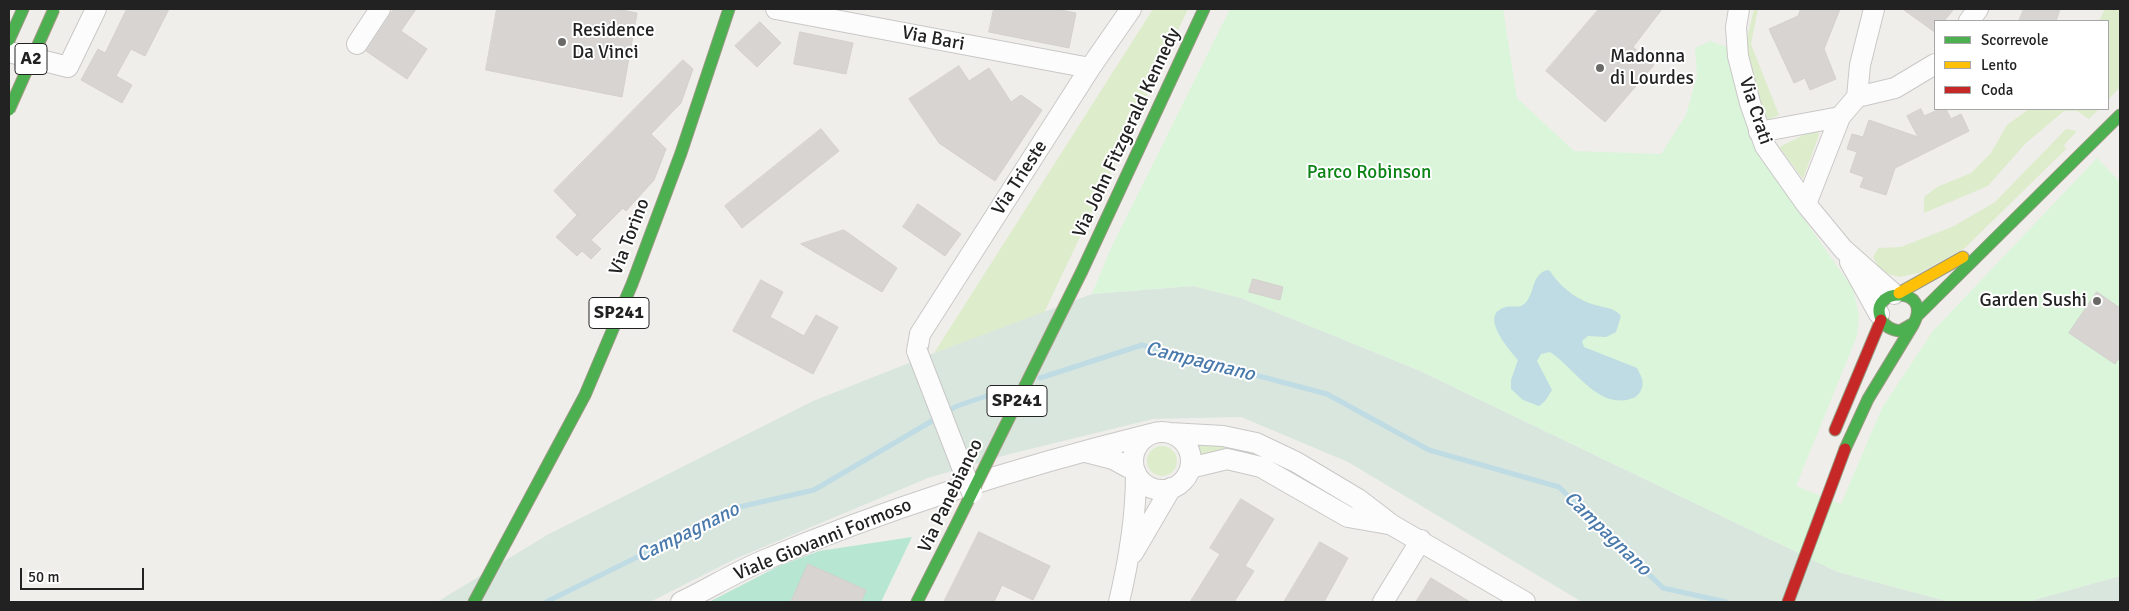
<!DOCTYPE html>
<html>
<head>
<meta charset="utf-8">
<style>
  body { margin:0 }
  #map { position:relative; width:2129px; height:611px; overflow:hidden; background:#f0eeeb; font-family:Signika,sans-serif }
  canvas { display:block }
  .frame { position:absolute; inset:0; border:10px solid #222; pointer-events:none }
  .legend { position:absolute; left:1934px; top:20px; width:175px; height:90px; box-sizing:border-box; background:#fff; border:1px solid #a7a7a7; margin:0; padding:6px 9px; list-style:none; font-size:15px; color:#222 }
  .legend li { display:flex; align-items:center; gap:10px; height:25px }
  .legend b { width:25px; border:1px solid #a7a7a7 }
  .scale { position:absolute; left:20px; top:568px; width:124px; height:22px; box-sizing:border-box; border:2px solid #222; border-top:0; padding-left:6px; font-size:15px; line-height:18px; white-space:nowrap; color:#222; -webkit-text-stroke:4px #fff; paint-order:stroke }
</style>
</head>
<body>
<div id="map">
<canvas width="2129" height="611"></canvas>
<div class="frame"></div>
<ul class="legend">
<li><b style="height:6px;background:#4caf50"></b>Scorrevole</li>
<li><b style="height:6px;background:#ffc107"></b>Lento</li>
<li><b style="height:6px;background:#c62828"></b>Coda</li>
</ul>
<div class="scale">50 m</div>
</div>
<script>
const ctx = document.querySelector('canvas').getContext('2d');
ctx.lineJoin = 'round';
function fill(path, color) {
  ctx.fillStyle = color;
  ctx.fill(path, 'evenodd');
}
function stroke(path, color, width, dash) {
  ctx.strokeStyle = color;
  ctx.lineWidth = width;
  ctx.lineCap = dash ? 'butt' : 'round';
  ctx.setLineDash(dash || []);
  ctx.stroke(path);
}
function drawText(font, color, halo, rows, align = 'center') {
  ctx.font = font + ' Signika,sans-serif';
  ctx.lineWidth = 4;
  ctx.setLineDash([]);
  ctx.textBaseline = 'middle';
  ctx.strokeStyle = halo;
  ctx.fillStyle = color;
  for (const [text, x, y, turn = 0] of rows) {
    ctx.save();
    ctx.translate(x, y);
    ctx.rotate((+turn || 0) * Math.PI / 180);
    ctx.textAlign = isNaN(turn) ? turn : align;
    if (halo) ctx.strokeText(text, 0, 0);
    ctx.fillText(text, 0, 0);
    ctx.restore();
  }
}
const grass = new Path2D(`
  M1153,9H1188L1044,313L934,353Z
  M1754,9H1758L1751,44L1779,115L1767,120L1754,87L1745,46Z
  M2105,9H2120V87L2108,100V21H2099Z
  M2029,109H2099L2089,119L2077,111H2064L2025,144L1988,186L1924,213V197L1937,187L1971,173L1991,153L2007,125Z
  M2066,129L2077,131L2064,145L2066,149L1965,248L1919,273L1899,277L1888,274L1878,266L1873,257L1878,248L1901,247L1954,226L1995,202Z
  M1814,130L1818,132L1819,135L1803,179L1779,147Z
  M1185,439L1254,449L1370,516L1294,481L1194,463L1193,451Z
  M1147 461a15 15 0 1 1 30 0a15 15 0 1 1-30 0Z`);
const wetland = new Path2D(`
  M1193,286L1241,298L1418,370L1838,572L1950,602H1582L1348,462L1241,417L1153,419L1010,454L928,478L735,559L650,602H437L547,535L813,401L934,353L1092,294Z
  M2120,576V602H2027Z`);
const park = new Path2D(`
  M1230,9H1503L1517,98L1574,151L1661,154L1686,115L1697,76L1695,48L1710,41L1727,47L1756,150L1853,289L1859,315L1857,336L1796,486L1841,504L1882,408L1933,331L2097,158L2120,182V576L2027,602H1950L1838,572L1418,370L1241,298L1193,286L1092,294L1110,250Z`);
const pitch = new Path2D(`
  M912,537L881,602H709L779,566L819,551Z`);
const water = new Path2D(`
  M1547,270L1550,271C1559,285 1573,297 1589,303C1601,308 1613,306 1621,316L1616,332L1606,337L1588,336L1582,341L1584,347L1637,368C1641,376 1645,382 1641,390C1639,395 1635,398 1630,399C1597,409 1574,367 1550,352L1541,354L1537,361L1552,390L1545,401L1539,406L1523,400L1511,389V380L1518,360C1510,350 1477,314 1506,307C1514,305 1520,310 1527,301C1535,290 1532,275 1547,270Z`);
const stream = new Path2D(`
  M1040,378L1142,345L1327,394L1429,450L1559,487L1663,588L1726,602
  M946,412L957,406L1013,387
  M546,602L739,507L814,490L937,418`);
const building = new Path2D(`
  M127,9H169L145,56L131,49L116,76L132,85L122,103L81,80L98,49L105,53Z
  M394,9H416L401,31L427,49L407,79L366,51Z
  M497,9H616L637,13L622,97L486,70Z
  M994,9H1056L1076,13L1069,48L989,32Z
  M1599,9H1662L1633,47L1654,65L1605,122L1546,71Z
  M1801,9H1840L1824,49L1836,79L1810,90L1805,78L1794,83L1769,29L1798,16Z
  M1903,9H1954L1944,21H1935V32Z
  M2024,9H2060L2056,21H2019Z
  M760,22L781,43L757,67L735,46Z
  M800,32L853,43L846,74L794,64Z
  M683,60L693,69L681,103L651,134L666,149L654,180L626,211L623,208L591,240L601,249L591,259L582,251L577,256L556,237L577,215L554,191Z
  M959,66L969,81L989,68L1011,102L1021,95L1042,110L995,181L939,143L909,99Z
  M1921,109L1924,116L1940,109H1946L1951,119L1961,114L1969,131L1895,168L1886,195L1860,187L1864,177L1850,172L1857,152L1847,149L1852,134L1863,137L1869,120L1918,137L1907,116Z
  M821,129L839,151L742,228L725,206Z
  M918,204L961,234L945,256L903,227Z
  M844,230L897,268L882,292L801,244Z
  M1253,279L1283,287L1280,300L1249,292Z
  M761,280L783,292L770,317L804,336L816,315L838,327L813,374L733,331Z
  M2097,292L2120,308V356L2115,364L2069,333Z
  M1241,499L1274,519L1245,566L1254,571L1234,602H1190L1220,554L1210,548Z
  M979,532L1050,566L1033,600L1002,585L994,602H944Z
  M1320,542L1348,558L1324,602H1284Z
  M808,564L866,590L861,602H791Z
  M1431,578L1470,602H1416Z`);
const street = new Path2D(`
  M776,9L1090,68
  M1739,9L1736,27L1738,56L1750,103L1765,146L1806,204L1843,249L1894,294
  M1969,21L1978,9
  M357,44L380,9
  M9,52L68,67L96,9
  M1857,97L1895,88L1935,64
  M1759,132L1840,117L1857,97L1860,65L1874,9
  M1806,204L1840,117
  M1850,262L1879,314
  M917,351L920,334L1090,68L1131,9
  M1133 461a29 29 0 1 1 58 0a29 29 0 1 1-58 0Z
  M1170,433L1223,436L1256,443L1296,462L1358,499L1392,525L1525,602
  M1086,452L1113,459L1135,471
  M1190,468L1227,459L1261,467L1348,517L1388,524
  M1133,553L1171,488
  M681,602C708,589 734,573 762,561C888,508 1018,467 1151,434
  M1119,602C1129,560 1136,517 1136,474
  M1383,602L1421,540`);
const fast = new Path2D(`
  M9,40L23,9
  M1082,271L1204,9
  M1917,316L2120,115
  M1845,449L1868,399L1913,325C1935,285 1867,287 1881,319C1885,327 1892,330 1900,331L1914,323
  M474,602L585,395L632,284L681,153L729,9
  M917,602L953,531`);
const slow = new Path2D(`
  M1899,293L1963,257`);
const jam = new Path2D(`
  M1835,430L1881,320
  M1788,602L1845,449`);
const streetBridge = new Path2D(`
  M917,351L972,493`);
const fastBridge = new Path2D(`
  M9,110L54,9
  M953,531L1082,271`);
const markers = [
  [562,42,5,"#6a6968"],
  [1600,68,5,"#6a6968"],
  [2097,301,5,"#6a6968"]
];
const shields = [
  [31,59,32],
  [619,313,60],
  [1017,401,60]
];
const shieldNames = [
  ["A2",31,59],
  ["SP241",619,313],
  ["SP241",1017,401]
];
const poiNames = [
  ["Residence",572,31],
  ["Da Vinci",572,53],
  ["Madonna",1610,57],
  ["di Lourdes",1610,79],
  ["Garden Sushi",2087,301,"right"]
];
const streetNames = [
  ["Via Bari",933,39,11],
  ["Via Crati",1755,111,72],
  ["Via John Fitzgerald Kennedy",1127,133,-65],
  ["Via Trieste",1020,178,-57],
  ["Via Torino",630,237,-69],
  ["Via Panebianco",951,496,-64],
  ["Viale Giovanni Formoso",823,540,-22]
];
const parkNames = [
  ["Parco Robinson",1369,173]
];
const waterNames = [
  ["Campagnano",1200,362,14],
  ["Campagnano",688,533,-26],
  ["Campagnano",1607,534,44]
];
fill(grass, '#ddeccb');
fill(wetland, '#d9e6de');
fill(park, '#daf5da');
fill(pitch, '#b7e6d2');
fill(water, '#bfdbe3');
stroke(stream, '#bfdbe3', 5);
fill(building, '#d7d4d2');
stroke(building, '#d3d0cc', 1);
stroke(street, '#c9c8c7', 22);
stroke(fast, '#999a82', 13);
stroke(slow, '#999a82', 13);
stroke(jam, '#999a82', 13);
stroke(street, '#fdfcfc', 20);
stroke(fast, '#4caf50', 11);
stroke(slow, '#ffc107', 11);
stroke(jam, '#c62828', 11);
stroke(streetBridge, '#c9c8c7', 22, []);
stroke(fastBridge, '#a79c86', 13, []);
stroke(streetBridge, '#fdfcfc', 20);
stroke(fastBridge, '#4caf50', 11);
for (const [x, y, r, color] of markers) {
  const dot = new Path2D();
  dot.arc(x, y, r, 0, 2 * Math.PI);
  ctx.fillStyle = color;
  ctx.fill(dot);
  stroke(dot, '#fff', 2);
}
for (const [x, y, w] of shields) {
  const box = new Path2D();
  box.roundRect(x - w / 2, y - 15.5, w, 31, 4);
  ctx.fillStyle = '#fff';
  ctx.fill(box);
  stroke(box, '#222', 1);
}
drawText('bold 18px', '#222', null, shieldNames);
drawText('19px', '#222', '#fff', poiNames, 'left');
drawText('19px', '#222', '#fff', streetNames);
drawText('19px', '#0c8416', '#fff', parkNames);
drawText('italic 20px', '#4a7aab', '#fff', waterNames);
</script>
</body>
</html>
